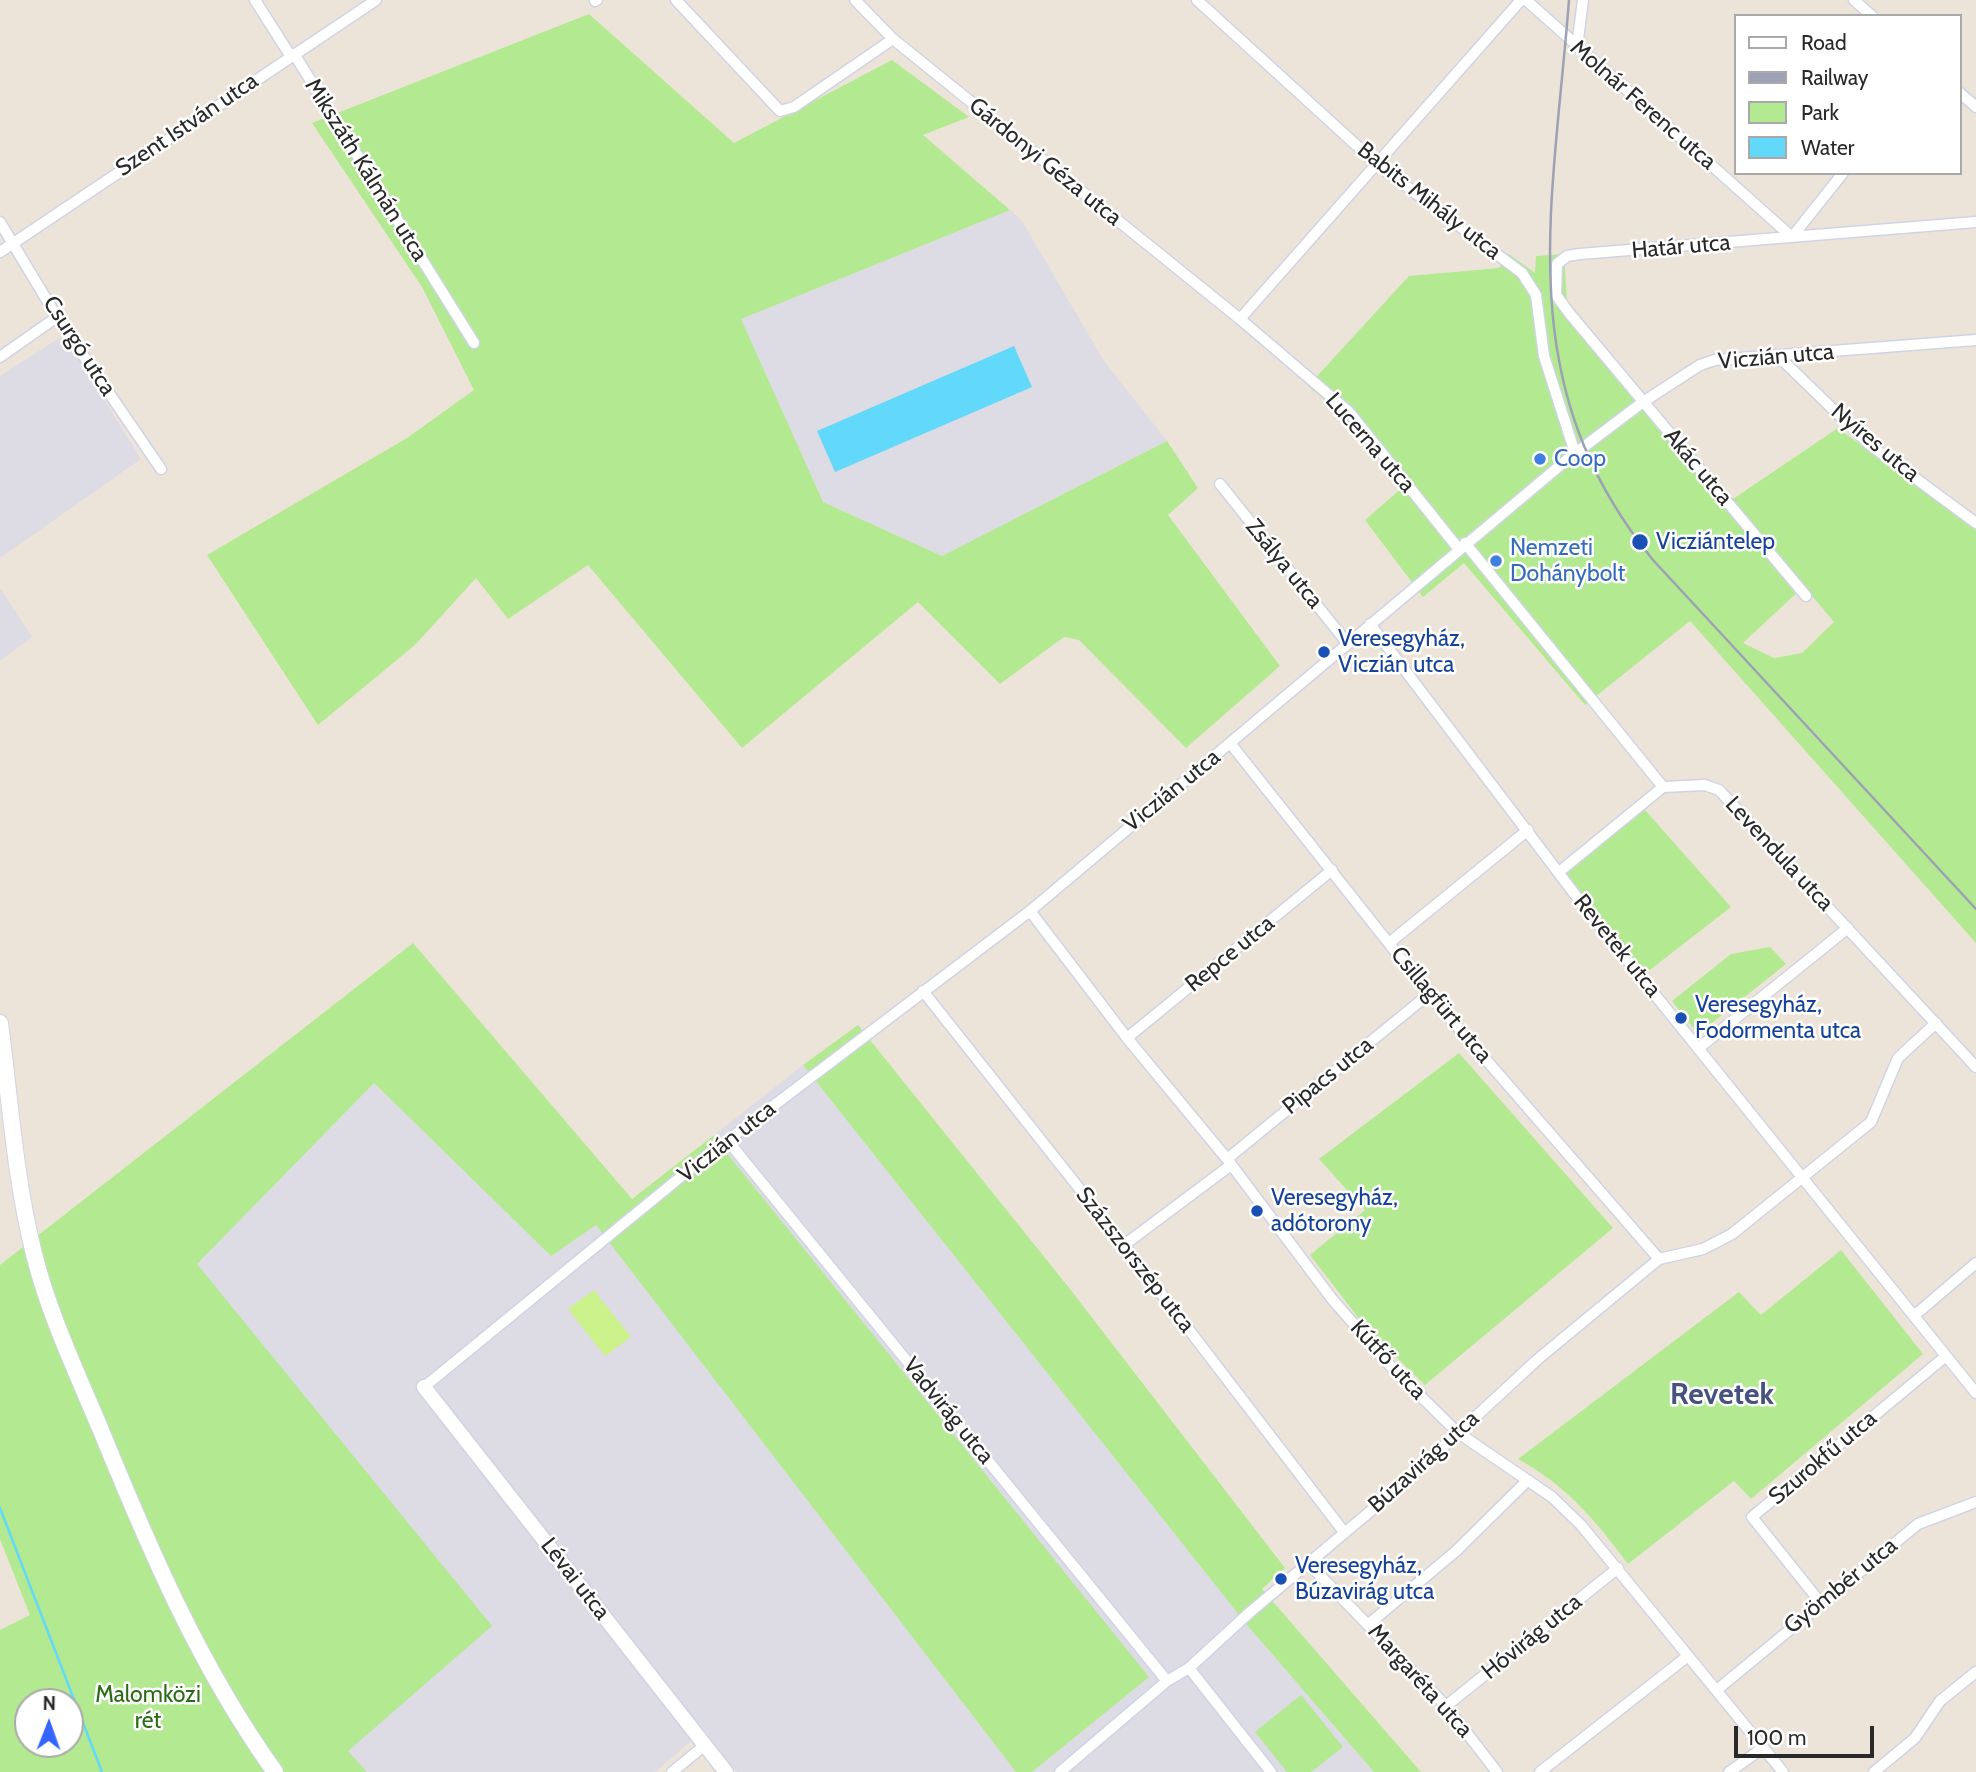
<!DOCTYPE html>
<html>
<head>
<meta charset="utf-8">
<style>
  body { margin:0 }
  #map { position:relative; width:1976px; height:1772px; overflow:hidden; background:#ede4d9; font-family:Cabin,sans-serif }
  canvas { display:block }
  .legend { position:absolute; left:1734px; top:14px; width:228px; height:161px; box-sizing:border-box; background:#fff; border:2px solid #a9a9a9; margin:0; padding:9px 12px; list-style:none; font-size:21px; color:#292929 }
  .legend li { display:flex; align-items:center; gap:14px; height:35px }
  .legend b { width:35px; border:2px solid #a9a9a9 }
  .north { position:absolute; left:14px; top:1688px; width:70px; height:70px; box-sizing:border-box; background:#fff; border:2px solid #a9a9a9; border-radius:50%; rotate:1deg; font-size:19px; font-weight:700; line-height:28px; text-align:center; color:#292929 }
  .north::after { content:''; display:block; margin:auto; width:24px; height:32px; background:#3465ff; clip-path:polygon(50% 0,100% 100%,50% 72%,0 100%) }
  .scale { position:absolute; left:1734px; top:1726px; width:140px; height:32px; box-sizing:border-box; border:4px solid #292929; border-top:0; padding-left:9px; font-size:21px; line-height:24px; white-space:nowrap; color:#292929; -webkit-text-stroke:5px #fff; paint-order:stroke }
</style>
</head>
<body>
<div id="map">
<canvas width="1976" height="1772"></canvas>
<ul class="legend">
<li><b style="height:9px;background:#fff"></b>Road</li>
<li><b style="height:9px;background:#9ca1b6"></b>Railway</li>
<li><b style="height:19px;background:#b3e990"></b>Park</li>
<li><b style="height:19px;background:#62d9fa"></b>Water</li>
</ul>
<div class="north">N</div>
<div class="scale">100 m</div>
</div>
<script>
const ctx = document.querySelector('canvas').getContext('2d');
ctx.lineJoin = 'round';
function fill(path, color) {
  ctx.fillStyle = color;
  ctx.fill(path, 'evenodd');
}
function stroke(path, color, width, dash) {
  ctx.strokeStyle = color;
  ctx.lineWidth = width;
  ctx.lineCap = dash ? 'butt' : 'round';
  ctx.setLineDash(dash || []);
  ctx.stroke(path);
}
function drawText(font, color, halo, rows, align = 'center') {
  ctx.font = font + ' Cabin,sans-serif';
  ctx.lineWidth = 5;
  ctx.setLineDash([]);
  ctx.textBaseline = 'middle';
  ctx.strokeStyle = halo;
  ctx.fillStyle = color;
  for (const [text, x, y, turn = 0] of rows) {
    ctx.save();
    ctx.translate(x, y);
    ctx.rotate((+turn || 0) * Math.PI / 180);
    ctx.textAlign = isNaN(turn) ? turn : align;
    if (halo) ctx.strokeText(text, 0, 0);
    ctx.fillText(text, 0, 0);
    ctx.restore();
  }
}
const industrial = new Path2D(`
  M1010,210L1022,221L1104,361L1167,441L942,556L823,502L740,319Z
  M64,335L141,459L0,558V376Z
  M0,588L32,637L0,661Z
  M803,1065L1247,1625L1374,1772H1032L1148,1677L713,1136Z
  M374,1083L551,1256L596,1224L1016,1772H737L704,1730L655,1772H367L347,1751L196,1264Z`);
const green = new Path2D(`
  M589,14L734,143L892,60L969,117L923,135L1010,210L741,319L823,502L942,556L1167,441L1198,488L1168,515L1280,666L1186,748L1079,640L1064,637L1000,684L918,602L742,748L588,565L508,619L476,578L415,645L318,725L207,555L407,438L474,390L422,287L312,123Z
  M1509,254L1535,273L1536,256L1564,254L1567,300L1730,501L1838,428L1976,530V943L1690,621L1585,705L1464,563L1423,597L1365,520L1403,487L1343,415L1308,386L1409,276L1499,268ZM1804,586L1834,622L1802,653L1774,658L1743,643Z
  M1645,810L1731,907L1646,973L1593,913L1565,872Z
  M413,943L632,1199L713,1136L1149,1677L1032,1772H1016L596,1225L551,1256L374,1083L197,1264L492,1626L348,1751L367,1772H0V1630L30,1615L0,1539V1265ZM28,1702H70V1744H28Z
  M1770,947L1786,964L1698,1034L1672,1001L1731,954Z
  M858,1025L1070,1289L1285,1568L1262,1589L1421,1772H1374L1247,1625L803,1065Z
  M1459,1053L1613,1228L1425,1385L1367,1329L1310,1255L1365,1210L1319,1159Z
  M1841,1250L1923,1354L1751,1499L1734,1481L1628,1564C1596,1521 1566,1485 1518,1459L1739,1292L1761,1315Z
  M1301,1695L1343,1747L1311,1772H1287L1255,1732Z`);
const pitch = new Path2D(`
  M594,1290L631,1337L605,1356L568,1309Z`);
const water = new Path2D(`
  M1014,346L1032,387L835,472L817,431Z`);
const stream = new Path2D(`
  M0,1508L102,1772`);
const minor = new Path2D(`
  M255,0L288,52L296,57L474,343
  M676,0L780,111L794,107L893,39
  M855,0L893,39L1240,319L1349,412L1458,548
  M1197,0L1378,165L1522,273L1536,295L1544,356L1575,453
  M1526,0L1792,237L1843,173
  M1854,0L1872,16
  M595,1L597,0
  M1577,47L1583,0
  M1960,93L1976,107
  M0,222L57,317L161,469
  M0,252L376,0
  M1240,319L1521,0
  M0,357L57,317
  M1779,357L1869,444L1976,523
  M1220,484L1348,644
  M1465,543L1663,787L1705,785L1719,790L1976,1067
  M1806,596L1570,314L1556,295L1557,264L1567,256L1580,254L1976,222
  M1370,624L1589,913L1976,1393
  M1230,743L1429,994L1659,1259
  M1559,872L1663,787
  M1030,911L1127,1038L1227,1159L1332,1299L1393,1369L1457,1432L1552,1497L1581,1525L1783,1772
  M1389,943L1528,830
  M923,991L1124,1245L1344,1532
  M1127,1038L1332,870
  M1700,1047L1848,928
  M728,1141L1167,1681
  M1227,1159L1429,994
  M1124,1245L1231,1165
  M1915,1315L1976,1263
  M424,1387L694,1166L1030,911L1569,458L1643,402L1700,365L1715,360L1976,340
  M1309,1564L1446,1706L1497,1772
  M1820,1602L1752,1517L1946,1356
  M1370,1623L1456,1551L1528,1480
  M1189,1668L1271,1772
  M1718,1689L1918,1524L1976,1502
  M1446,1706L1618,1568
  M672,1772L705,1745
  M1060,1772L1167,1681L1189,1668L1249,1613L1404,1483L1538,1359L1659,1259L1703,1249L1732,1234L1871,1122L1898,1058L1936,1023
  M1540,1772L1688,1656
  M1729,1772L1763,1748
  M1874,1772L1915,1738L1940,1701L1976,1672`);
const tertiary = new Path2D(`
  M424,1387L726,1772`);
const secondary = new Path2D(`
  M0,1023C10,1099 15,1179 34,1254C49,1314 76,1371 100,1428C149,1548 199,1666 275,1772`);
const rail = new Path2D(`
  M1569,0C1553,209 1509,383 1653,560L1976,909`);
const markers = [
  [1540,459,7,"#3f7fe0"],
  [1640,542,9,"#1a4fb4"],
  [1496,561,7,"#3f7fe0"],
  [1324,652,7,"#1a4fb4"],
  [1681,1018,7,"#1a4fb4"],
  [1257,1211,7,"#1a4fb4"],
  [1281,1579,7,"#1a4fb4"]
];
const streetNames = [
  ["Molnár Ferenc utca",1643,105,41],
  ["Szent István utca",187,125,-34],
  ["Gárdonyi Géza utca",1045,162,39],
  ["Mikszáth Kálmán utca",366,170,58],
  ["Babits Mihály utca",1429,201,38],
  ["Határ utca",1681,247,-5],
  ["Csurgó utca",79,346,57],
  ["Viczián utca",1776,357,-5],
  ["Lucerna utca",1370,443,49],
  ["Nyíres utca",1875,443,40],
  ["Akác utca",1698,467,50],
  ["Zsálya utca",1284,564,51],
  ["Viczián utca",1172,791,-39],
  ["Levendula utca",1779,854,47],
  ["Revetek utca",1617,946,51],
  ["Repce utca",1230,954,-39],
  ["Csillagfürt utca",1441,1005,50],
  ["Pipacs utca",1328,1076,-39],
  ["Viczián utca",727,1142,-38],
  ["Százszorszép utca",1135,1260,52],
  ["Kútfő utca",1388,1360,47],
  ["Vadvirág utca",948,1411,51],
  ["Szurokfű utca",1823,1458,-40],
  ["Búzavirág utca",1424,1462,-42],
  ["Lévai utca",575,1579,52],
  ["Gyömbér utca",1841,1586,-39],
  ["Hóvirág utca",1532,1637,-39],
  ["Margaréta utca",1420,1681,48]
];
const shopNames = [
  ["Coop",1554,459],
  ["Nemzeti",1510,548],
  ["Dohánybolt",1510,574]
];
const transitNames = [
  ["Vicziántelep",1656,542],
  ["Veresegyház,",1338,639],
  ["Viczián utca",1338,665],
  ["Veresegyház,",1695,1005],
  ["Fodormenta utca",1695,1031],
  ["Veresegyház,",1271,1198],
  ["adótorony",1271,1224],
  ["Veresegyház,",1295,1566],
  ["Búzavirág utca",1295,1592]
];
const parkNames = [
  ["Malomközi",148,1695],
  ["rét",148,1721]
];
const districtNames = [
  ["Revetek",1722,1395]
];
fill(industrial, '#dddbe4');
fill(green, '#b3e990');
fill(pitch, '#cbf28b');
fill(water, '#62d9fa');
stroke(stream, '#62d9fa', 2.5);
stroke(minor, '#cfd4e4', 13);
stroke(tertiary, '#cfd4e4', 17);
stroke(secondary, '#cfd4e4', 18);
stroke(minor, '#fff', 10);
stroke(tertiary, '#fff', 14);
stroke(secondary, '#fff', 16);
stroke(rail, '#9ca1b6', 2.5);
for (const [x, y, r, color] of markers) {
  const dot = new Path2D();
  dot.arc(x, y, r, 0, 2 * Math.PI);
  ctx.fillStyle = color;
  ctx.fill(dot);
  stroke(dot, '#fff', 2.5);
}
drawText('23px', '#292929', '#fff', streetNames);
drawText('23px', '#366cbe', '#fff', shopNames, 'left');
drawText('23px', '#164399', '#fff', transitNames, 'left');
drawText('23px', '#2a6c13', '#fff', parkNames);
drawText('bold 30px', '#45537e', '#fff', districtNames);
</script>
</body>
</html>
